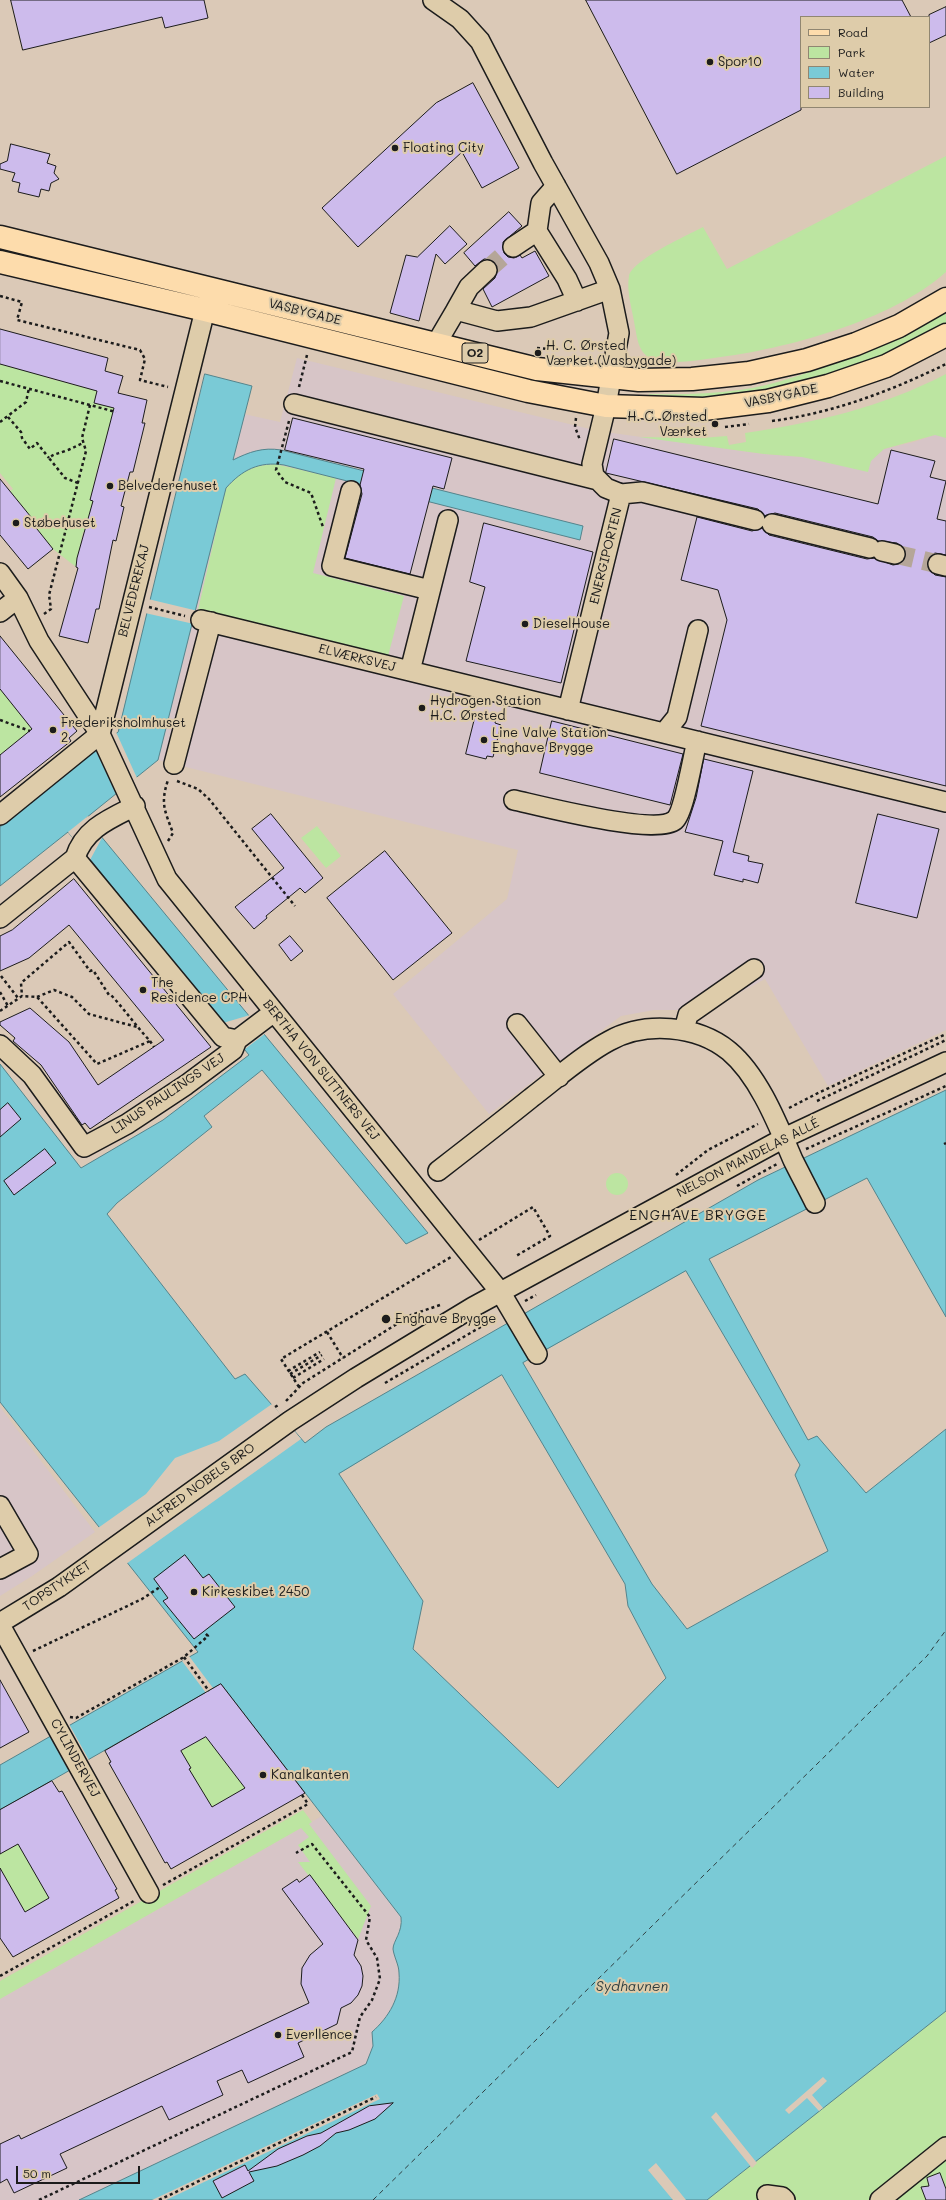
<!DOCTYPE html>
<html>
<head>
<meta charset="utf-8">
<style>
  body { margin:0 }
  #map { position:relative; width:946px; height:2200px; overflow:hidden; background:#dbc9b7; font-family:Mali,sans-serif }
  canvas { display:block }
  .legend { position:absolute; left:800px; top:16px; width:130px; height:92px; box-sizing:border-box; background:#deccaa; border:1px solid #908671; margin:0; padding:5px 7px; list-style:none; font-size:12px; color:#1c1c1c }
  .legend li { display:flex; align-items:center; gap:8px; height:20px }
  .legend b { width:20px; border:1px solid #908671 }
  .scale { position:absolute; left:16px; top:2166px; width:124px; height:18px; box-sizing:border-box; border:2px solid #1c1c1c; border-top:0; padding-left:5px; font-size:12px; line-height:14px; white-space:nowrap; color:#1c1c1c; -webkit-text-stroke:3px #deccaa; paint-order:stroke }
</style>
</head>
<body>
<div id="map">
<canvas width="946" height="2200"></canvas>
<ul class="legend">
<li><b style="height:5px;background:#fddcac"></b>Road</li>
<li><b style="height:11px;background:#bce5a1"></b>Park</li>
<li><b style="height:11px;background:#7acad6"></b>Water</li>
<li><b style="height:11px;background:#cdbbec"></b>Building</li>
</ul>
<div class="scale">50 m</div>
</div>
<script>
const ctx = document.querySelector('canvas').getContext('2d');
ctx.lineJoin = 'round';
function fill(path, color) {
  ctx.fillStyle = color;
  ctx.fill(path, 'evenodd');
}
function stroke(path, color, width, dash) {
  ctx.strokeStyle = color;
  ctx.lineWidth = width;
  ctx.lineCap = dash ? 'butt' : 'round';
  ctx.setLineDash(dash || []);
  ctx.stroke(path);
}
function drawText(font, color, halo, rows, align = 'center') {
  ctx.font = font + ' Mali,sans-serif';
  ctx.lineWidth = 4;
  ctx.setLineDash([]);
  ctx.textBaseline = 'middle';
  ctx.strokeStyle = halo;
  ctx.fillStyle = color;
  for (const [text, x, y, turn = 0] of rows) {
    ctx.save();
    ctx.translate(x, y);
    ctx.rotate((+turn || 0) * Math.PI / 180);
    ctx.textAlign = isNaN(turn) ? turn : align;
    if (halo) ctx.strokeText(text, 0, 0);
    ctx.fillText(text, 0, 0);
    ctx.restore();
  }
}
const built = new Path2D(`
  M297,358L598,431L764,454L802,457L876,451L914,442L946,431V1030L828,1086L765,979L700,1014L683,1010H654L621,1016L489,1114L393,994L507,899L518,850L158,760L244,414L280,422Z
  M0,1407L95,1532L32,1576L0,1596Z
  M322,1816L401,1917L400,1933L393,1948L399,1974L398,1990L390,2013L372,2032L373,2046L366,2064L79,2200H0V1999Z`);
const green = new Path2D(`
  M946,156V272C891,321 786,349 714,358C694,361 670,365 651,358C639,354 637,338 635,327C633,312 626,292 629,276C632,260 688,235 703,227L727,269Z
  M946,310V325L882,358L796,386L716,398L648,399L649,394C679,395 709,394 740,390C813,379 880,342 946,310Z
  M0,364L47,375V378L59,381L60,378L63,382L97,391L94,403L116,408L101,463L99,462L90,500L94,501L86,532H83L76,567L53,549L29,519L31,517L10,491L13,489L0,473Z
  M946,374V438L935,435L884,449L871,461L868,472L802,457L764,454L639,437L701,438L727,436L729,445L746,442L745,433C817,422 880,408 946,374Z
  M275,464L336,478L313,573L404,596L388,656L198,610L226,488L241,473L258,466Z
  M0,689L32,729L0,755Z
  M317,826L341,856L326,868L301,838Z
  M606 1184a11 11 0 1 1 22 0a11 11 0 1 1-22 0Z
  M204,1734L248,1791L243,1789L182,1824L150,1769L202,1739Z
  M303,1810L312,1822L309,1824L371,1906L358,1939L298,1862H310L298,1845L309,1837L301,1828L0,1999V1981Z
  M44,1830L75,1883L25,1912L0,1868V1854Z
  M946,2011V2137L871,2200H707Z
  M946,2160V2200H895Z`);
const water = new Path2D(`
  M205,374L252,386L233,460C249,452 263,447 281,450L583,526L580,540L284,465C259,461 242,470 226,488L158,760L86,818L428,1233L406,1244L262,1070L204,1116L212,1127L117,1203L107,1214L235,1379L245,1374L305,1443L326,1427L758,1180L946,1090V1317L867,1178L709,1259L808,1440L817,1436L866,1493L946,1429V2011L707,2200H79L366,2064L373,2046L372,2032C389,2017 401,1997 399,1973C399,1965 394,1957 393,1949C393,1941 403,1932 401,1917L221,1684L0,1810V1765L198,1652L0,1402V1064L81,1168L163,1120L249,1055L68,832L0,886V827L118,732ZM686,1271L800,1465L795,1475L828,1551L687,1629L652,1584L523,1363ZM502,1375L625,1584L628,1606L666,1678L558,1788L413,1649L423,1601L339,1474Z`);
const pier = new Path2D(`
  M148,599L198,611L194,624L145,613Z
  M116,732L137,778L116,794L95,749Z
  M88,816L103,836L90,860L68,832Z
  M250,1015L266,1033L245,1049L223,1023Z
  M272,1404L301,1439L126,1564L98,1528L146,1494L175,1458L219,1441Z
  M189,1656L213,1688L206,1693L182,1661Z
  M69,1724L90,1762L70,1773L49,1735Z
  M823,2077L827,2081L812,2095L823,2108L819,2111L807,2098L789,2114L785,2110Z
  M377,2094L380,2099L166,2200H152Z
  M716,2112L757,2163L752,2168L711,2117Z
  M656,2163L686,2200H673L648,2170Z`);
const ferry = new Path2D(`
  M373,2200L927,1656L946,1630`);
const building = new Path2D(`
  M11,0H204L208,18L165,28L162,17L23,50Z
  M586,0H902L911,17H801V110L677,174Z
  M946,7V35L929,43V15Z
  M473,83L519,168L482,188L462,152L358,247L322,208L436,103Z
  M11,144L50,154L47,163L56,166L54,173L59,179L51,183L49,191L41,189L39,197L18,192L20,183L12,181L15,173L0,169V164L7,161Z
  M509,212L522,226L503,242L504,253L508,257L514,258L520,255L522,258L535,251L549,276L492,307L483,289L495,278L498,267L490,259H484L475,266L464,253Z
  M450,226L467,244L445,264L436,254L419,321L390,313L406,255L417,257Z
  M0,329L108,358L105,371L123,376L118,393L147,400L142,423H145L133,472H130L121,506L124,507L116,541L113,540L99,609H96L88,643L59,636L78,568L76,567L77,558L93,501L90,500L114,408L94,403L97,391L0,364Z
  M293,418L452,458L444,489L433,486L410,574L345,558L362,494L360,485L364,469L285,450Z
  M614,439L878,504L891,450L935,461L930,477L946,481L937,519L946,521V555L935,553L930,556L927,567L935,575L946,577V786L701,726L727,620L718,590L681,580L697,517L752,531L762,528L769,535L867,559L874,558L893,565L899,564L903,561L905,550L897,543L878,541L873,537L775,513L765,516L758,509L606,473Z
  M0,479L31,517L29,519L53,549L28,569L0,535Z
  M484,523L593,552L561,683L466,661L485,587L470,582Z
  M0,636L77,731L69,738L71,741L0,797V755L32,729L0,689Z
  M476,714L496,718L495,723L501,725L493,757L487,756L486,759L466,754Z
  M552,721L683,754L670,805L540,773Z
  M704,759L753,771L733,852L749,856L748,861L763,864L758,883L743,879V882L714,875L723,841L685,832L696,798Z
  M271,814L323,878L305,893L300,888L266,916L267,918L254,929L235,907L284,868L252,829Z
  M878,814L939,829L917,918L856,903Z
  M385,851L452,933L393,980L327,898Z
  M74,879L211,1047L90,1129L85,1123L82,1125L41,1065L13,1041L15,1038L0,1025V1022L30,1008L69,1042L98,1085L164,1040L69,925L29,958L0,971V936L12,930Z
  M290,936L303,951L291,961L279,945Z
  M8,1103L21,1119L0,1137V1110Z
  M45,1149L56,1163L14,1195L4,1181Z
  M185,1555L203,1578L209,1574L235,1607L194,1639L163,1601L168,1598L154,1579Z
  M0,1680L29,1732L0,1748Z
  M221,1684L305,1793L171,1869L167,1862L165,1863L144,1825L109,1763L111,1762L105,1751ZM206,1737L245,1788L212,1807L189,1769L191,1768L181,1751Z
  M52,1781L59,1792L62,1791L117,1889L115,1890L119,1898L13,1957L0,1938V1868L25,1912L49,1898L18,1844L0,1854V1810Z
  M310,1875L358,1940L354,1955L361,1966L363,1976L362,1986L358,1995L351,2003L341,2008L337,2024L298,2043L304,2057L248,2083L242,2070L217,2081L223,2095L169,2120L162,2106L60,2154L67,2168L14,2193L7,2179L0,2183V2144L19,2135L21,2139L309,2003L301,1984L302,1968L310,1955L323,1944L282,1889L297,1879L299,1882Z
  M393,2103L375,2119L349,2130L336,2133L320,2146L303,2155L277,2166L249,2172L254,2181L222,2198L213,2181L245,2165L248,2171L278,2149L307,2136L321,2133L369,2106Z
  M940,2173L946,2189V2200H926L921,2187L929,2186L927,2178Z`);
const minorTunnel = new Path2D(`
  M487,270L513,247
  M895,554L938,564`);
const path = new Path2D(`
  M0,296L22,302L17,320L140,350L145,359L140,380L168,387
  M537,348L548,349
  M0,381L116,412
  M299,387L307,355
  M8,417L21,432L22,438L30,449L37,443L49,458
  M576,418L575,427L580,440
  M289,421L276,470L285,482L311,493L323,527
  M772,421C833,413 891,391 946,364
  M0,422L26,402L29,388
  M725,427L749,424
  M78,483L65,478L49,458C55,453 58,454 65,451C72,449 77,445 84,443
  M149,607L185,616
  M44,614L51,609L49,595L86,451L82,438L90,405
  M0,720L30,731
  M177,781L198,789L209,799L295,906
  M168,841L173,833C165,811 160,804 168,780
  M1,976L18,998
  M0,992L8,1006
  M37,997L54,990L72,997L89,1014L137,1027
  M0,1011L22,996L37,997L97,1064L150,1041C136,1026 125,1010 111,995H109L93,970L90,971L69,942L21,983L22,996
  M150,1041L154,1047
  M817,1101L946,1040
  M789,1108L820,1092L946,1034
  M944,1144L946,1143
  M806,1149L946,1086
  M676,1175L708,1150L758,1124
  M737,1186L777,1164
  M479,1240L533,1207L550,1236L516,1256
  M525,1301L536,1295
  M327,1332L343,1358
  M288,1371L320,1352
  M290,1374L322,1355
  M293,1378L324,1359
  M385,1383L496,1318
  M299,1387L281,1359L451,1257
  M286,1401L303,1383L411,1315L440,1305
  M275,1407L280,1404
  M33,1651L142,1599L160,1587
  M184,1657L209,1691
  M70,1717L76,1718L184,1657L208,1636L204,1632
  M163,1885L308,1804L302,1795
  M0,1976L134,1901
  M39,2200L352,2052L360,2017L372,2000L380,1979L377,1958L366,1940L370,1917L312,1844L296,1853
  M159,2200L376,2097`);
const minor = new Path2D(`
  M433,0L460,19L480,41L543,163L599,263L610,289L619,333L606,406L592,464L594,476L606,488L621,494
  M556,186L541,203L537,231L567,279L577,301
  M513,247L537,231
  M456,310L469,287L487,270
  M436,344L456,310L497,321L531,317L610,289
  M294,404L598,480
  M351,491L332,566L430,590
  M772,524L870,548
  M882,551L895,554
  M938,564L946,566
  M0,573L18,598L39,641L100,734L167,879L501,1293L537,1354
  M0,612L18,598
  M201,620L946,802
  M410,671L448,520
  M568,710L621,494L642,492L755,520
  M664,733L677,717L698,630
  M174,764L211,622
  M514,800C541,806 656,836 675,820C684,812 693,756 697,741
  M0,815L100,734L205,310
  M75,858L223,1037L237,1040
  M0,918L75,858C84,829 109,819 135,806
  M517,1024L559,1077
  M684,1030L688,1015L754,969
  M0,1045L32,1075L84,1147L127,1124L186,1085L233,1050L237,1040L274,1012
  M438,1171C469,1147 500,1123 531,1098C556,1079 581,1056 609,1041C645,1021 697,1025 729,1051C759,1076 778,1125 793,1160C800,1174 808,1189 815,1203
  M0,1506L28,1554L0,1569
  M0,1623L59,1587L290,1421L356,1378L473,1307L784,1138L946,1062
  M0,1625L149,1893
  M767,2195L782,2197L785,2200
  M880,2200L946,2147`);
const major = new Path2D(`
  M0,237L537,369L639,380L692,379L749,373L807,360L856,344L899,326L946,299
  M0,262L205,310L528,391L606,406L704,409L768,401L828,386L886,366L946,335`);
const markers = [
  [710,62,4,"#1c1c1c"],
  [395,148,4,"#1c1c1c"],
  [538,353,4,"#1c1c1c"],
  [715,424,4,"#1c1c1c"],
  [110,486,4,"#1c1c1c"],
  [16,523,4,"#1c1c1c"],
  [525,624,4,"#1c1c1c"],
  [422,708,4,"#1c1c1c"],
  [53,730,4,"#1c1c1c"],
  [484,740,4,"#1c1c1c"],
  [143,990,4,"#1c1c1c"],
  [386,1319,5,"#1c1c1c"],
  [194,1592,4,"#1c1c1c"],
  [263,1775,4,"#1c1c1c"],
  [278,2035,4,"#1c1c1c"]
];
const shields = [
  [475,353,26]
];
const shieldNames = [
  ["O2",475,353]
];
const poiNames = [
  ["Spor10",718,62],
  ["Floating City",403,148],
  ["H. C. Ørsted",546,346],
  ["Værket (Vasbygade)",546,361],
  ["H. C. Ørsted",707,417,"right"],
  ["Værket",707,432,"right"],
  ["Belvederehuset",118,486],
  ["Støbehuset",24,523],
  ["DieselHouse",533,624],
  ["Hydrogen Station",430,701],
  ["H.C. Ørsted",430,716],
  ["Frederiksholmhuset",61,723],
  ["2",61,738],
  ["Line Valve Station",492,733],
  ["Enghave Brygge",492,748],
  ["The",151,983],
  ["Residence CPH",151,998],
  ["Enghave Brygge",395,1319],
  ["Kirkeskibet 2450",202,1592],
  ["Kanalkanten",271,1775],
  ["Everllence",286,2035]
];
const streetNames = [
  ["VASBYGADE",305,312,14],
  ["VASBYGADE",781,396,-12],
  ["ENERGIPORTEN",606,556,-76],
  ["BELVEDEREKAJ",134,591,-76],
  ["ELVÆRKSVEJ",357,658,14],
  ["BERTHA VON SUTTNERS VEJ",321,1070,51],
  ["LINUS PAULINGS VEJ",168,1094,-34],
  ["NELSON MANDELAS ALLÉ",748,1158,-27],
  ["ALFRED NOBELS BRO",200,1485,-36],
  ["TOPSTYKKET",57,1586,-34],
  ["CYLINDERVEJ",75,1758,61]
];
const neighbourhoodNames = [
  ["ENGHAVE BRYGGE",698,1216]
];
const waterNames = [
  ["Sydhavnen",632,1987]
];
fill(built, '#d7c5c7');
fill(green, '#bce5a1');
fill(water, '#7acad6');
stroke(water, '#54848c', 1);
fill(pier, '#dbc9b7');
stroke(ferry, '#2f3f41', 1, [5, 4]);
fill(building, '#cdbbec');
stroke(building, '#1c1c1c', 1);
stroke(minorTunnel, '#b5a698', 19, [19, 10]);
stroke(minor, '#1c1c1c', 22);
stroke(major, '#1c1c1c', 25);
stroke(path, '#1c1c1c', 2.5, [3, 3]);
stroke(minor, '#deccaa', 19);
stroke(major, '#fddcac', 22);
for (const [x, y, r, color] of markers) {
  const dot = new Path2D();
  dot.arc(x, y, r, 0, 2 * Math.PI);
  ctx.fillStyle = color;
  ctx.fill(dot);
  stroke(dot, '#deccaa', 1.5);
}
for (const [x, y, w] of shields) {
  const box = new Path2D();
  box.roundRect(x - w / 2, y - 10, w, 20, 3);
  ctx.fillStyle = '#deccaa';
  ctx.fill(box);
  stroke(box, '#1c1c1c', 1);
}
drawText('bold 12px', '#1c1c1c', null, shieldNames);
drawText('13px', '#1c1c1c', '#deccaa', poiNames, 'left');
drawText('13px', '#1c1c1c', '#deccaa', streetNames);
ctx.letterSpacing = '1px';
drawText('14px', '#1c1c1c', '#deccaa', neighbourhoodNames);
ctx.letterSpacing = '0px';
drawText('italic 14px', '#2f3f41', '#deccaa', waterNames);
</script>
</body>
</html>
